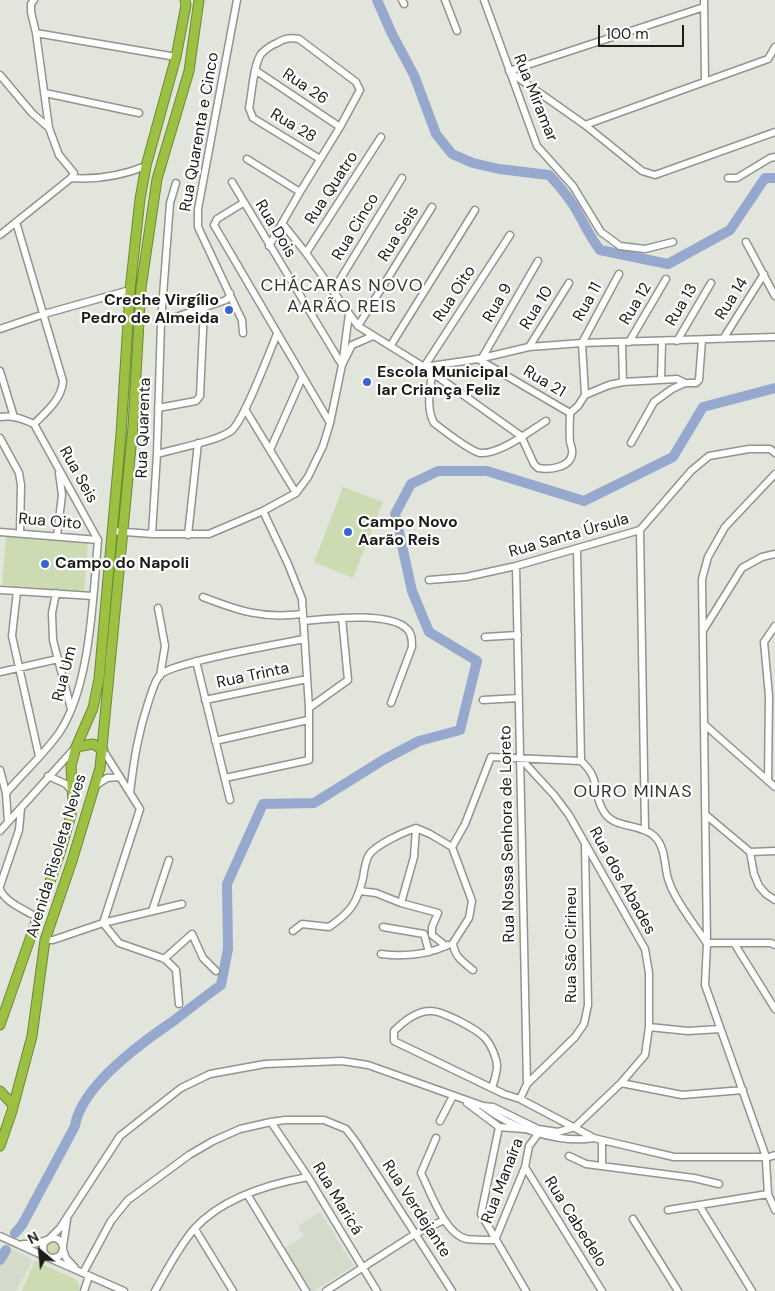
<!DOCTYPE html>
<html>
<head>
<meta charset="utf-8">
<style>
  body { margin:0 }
  #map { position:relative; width:775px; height:1291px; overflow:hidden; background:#e1e5db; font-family:"DM Sans",sans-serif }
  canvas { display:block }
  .north { position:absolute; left:15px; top:1226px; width:50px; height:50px; -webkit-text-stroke:4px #fff; paint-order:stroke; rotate:332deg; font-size:14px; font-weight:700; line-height:20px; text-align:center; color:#1c1d1a }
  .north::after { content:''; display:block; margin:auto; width:18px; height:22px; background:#1c1d1a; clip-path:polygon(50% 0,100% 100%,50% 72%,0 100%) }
  .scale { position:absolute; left:598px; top:25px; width:86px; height:22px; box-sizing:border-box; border:2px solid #1c1d1a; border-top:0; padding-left:6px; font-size:15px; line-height:18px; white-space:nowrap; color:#1c1d1a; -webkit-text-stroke:4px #fff; paint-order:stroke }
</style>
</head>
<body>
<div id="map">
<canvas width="775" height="1291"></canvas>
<div class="north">N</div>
<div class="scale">100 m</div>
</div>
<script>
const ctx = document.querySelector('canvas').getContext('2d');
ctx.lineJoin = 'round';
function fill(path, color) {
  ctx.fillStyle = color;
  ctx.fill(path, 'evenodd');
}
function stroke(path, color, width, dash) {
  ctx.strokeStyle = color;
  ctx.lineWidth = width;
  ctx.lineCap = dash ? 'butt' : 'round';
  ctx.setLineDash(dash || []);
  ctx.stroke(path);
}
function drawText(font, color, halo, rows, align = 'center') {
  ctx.font = font + ' "DM Sans",sans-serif';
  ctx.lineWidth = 4.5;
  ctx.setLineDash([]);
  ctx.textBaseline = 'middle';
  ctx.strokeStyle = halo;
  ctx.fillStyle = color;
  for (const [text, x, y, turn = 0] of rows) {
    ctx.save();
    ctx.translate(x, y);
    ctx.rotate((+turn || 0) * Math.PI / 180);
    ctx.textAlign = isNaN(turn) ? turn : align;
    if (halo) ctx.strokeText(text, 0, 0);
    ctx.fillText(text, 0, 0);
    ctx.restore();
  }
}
const built = new Path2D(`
  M320,1212L354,1266L314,1291H309L283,1249L304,1236L298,1226Z
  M11,1248L31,1259L30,1265L16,1291H0V1267Z`);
const green = new Path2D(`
  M343,487L383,502L353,578L314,562Z
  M6,536L88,543L84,592L2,585Z
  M45 1248a8 8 0 1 1 16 0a8 8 0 1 1-16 0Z
  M35,1261L75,1279L79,1284V1291H22Z`);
const river = new Path2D(`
  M377,0L392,34L414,75L436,134L452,154L473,163L499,169L549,175C558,184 566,194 574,206C583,221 589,236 600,250L668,264L730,230L765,178H775
  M15,1233L22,1225L75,1126C81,1087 141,1043 172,1022C188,1010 204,997 221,985L228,949L227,884L263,804L314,803L383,760L419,741L460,730L477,661L429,632L412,591L395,514L411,484L438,471H487L584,501L673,457L703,407L775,388
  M0,1260L6,1250`);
const minor = new Path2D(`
  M34,0L31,4V12L36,33L49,128L59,155L74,173L71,178C98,180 121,176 146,166
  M237,0L198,209V227L238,312L242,320L243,333
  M402,0L404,4
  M445,0L457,31
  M484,0L537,146L573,186L601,232L620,246L645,249L673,242
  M704,0L705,81
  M36,33L176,57
  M255,70L340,127
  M509,71L704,7
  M510,72L585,125L642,171L655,175L775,132
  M0,75L32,113L49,128
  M45,93L139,113
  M585,125L768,59L775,47
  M247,159L300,192
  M728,178H737L770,158L775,157
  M232,182L342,365
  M243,203L217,219L214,225L330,423
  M16,222L63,381C62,399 46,412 34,424
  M282,223L306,253L358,326L424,367L521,436L534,464L538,468C549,470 570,468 572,454C573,450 571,446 570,442C569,432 570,422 570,413
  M0,235L71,178
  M746,242L775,296
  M269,246L300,192L340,127L360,90L356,82L299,39C290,37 284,38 277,43C271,45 265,50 261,54C253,66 252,94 249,108L253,118L320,159
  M306,253L381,137
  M333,291L402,178
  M161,322L226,300L229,297L230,293
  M358,326L432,207
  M0,329L44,314L130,290
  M723,339L764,274
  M677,341L711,283
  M622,342L623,382
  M629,342L666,279
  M391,345L475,210
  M529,347L569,283
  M482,358L538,261
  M343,359L349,314
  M478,359L570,413
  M424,367L478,359L529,347L582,343L775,337
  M424,367L510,235
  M0,371L14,417
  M432,374C430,390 426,409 434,423C443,430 470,451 480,453C499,455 530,431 546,421
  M661,380L662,341
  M585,395L582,343L619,274
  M158,408L196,401L200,396L204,308
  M245,409L296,493
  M570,413L578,406L585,395L609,385L623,382L677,379L685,383
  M0,417C13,415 23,419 34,424
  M34,424L98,540
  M0,438L19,473L21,485L20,533
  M631,443L654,402L672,389L685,383H696L699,380L702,340
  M270,450L302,378
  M157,454C177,448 215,442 231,431C244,421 269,353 277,334
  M640,530L645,830
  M112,531L152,534H209L263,511L296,493L308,477L323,446L330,423L342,365L352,345L373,336
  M0,532L98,540
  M152,534L157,454L161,322L170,203L176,183
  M188,535L198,443
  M57,536L62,495L59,473
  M577,549L581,761
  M516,566L527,1084L520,1099
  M429,580L466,577L516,566L640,530L691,471L709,456L749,449H770L775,453
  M0,590L93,596
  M17,591L12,636L39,756
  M56,593L52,613L53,640L71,709
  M203,597C239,611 263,619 302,614
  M158,608L165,646L160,676
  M303,621C327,619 389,611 407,629C412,633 412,641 412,647L391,703
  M704,629L742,568L762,557L775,554
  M485,637L518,635
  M196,661L230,800
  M0,672L58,659
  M205,700L307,679
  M483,700L519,698
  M309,708L348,680L342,618
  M705,725L775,787
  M215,741L308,720
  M103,750L140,809L103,923L119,943L165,959L176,970L179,1004
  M0,770L6,793L8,822
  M48,776L66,784L72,791
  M225,778L309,760V708L302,599L288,564L263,511
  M768,781L769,696L764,642L775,626
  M95,786L107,778L119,777
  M6,793C23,773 44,754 59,733C91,686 93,595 98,540
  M130,793C134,759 138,733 149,700C152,692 154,682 160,675C172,662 280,644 304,639
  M706,815L750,852L754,874L759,886L766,894L775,900
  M0,831L75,748
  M452,847L465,824L491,757L581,761C602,780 591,791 604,812C614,829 640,823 654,836C666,847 664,865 668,879C670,885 673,892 676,897C685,913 696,927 706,942
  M452,847L472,901L469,918L453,943C454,956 463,962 473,970
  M750,852L775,851
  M0,886L19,830L21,808
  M0,889C4,901 21,908 31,914
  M360,891L376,893L401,903L438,913L432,927V935L446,946
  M401,903L414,857L416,828
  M152,911L169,860
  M383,927L424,934L429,952
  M293,931L302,924L329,927C351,912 357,903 363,878C364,870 365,862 369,855C375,845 404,832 416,828L430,834L452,847
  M45,940H53L103,923L182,904
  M707,943H771L775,945
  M734,943L775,1009
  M381,954C405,957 427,955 448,945
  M164,959L192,934L203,958L216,971
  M649,1027L688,1031L720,1029
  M621,1083L682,1095L743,1090
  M527,1084L575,1037L584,1024L588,1005L585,846
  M492,1088C494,1081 497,1073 497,1066C497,1058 490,1043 485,1038C477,1029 441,1010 430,1011C417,1011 403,1022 394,1031V1041L504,1094L520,1099L594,1138L602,1140L674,1157H763
  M467,1103L499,1127L524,1129
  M484,1107C511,1128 560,1144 594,1138
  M440,1121L453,1096
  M271,1122L308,1177L377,1291
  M499,1127L481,1214L526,1291
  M436,1138L421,1173C430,1191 445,1235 467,1239C476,1240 486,1240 495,1240L525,1167L529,1146L538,1134
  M765,1154L705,985L707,943L702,579L708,557L725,527L775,474
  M569,1156L586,1164L694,1178L719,1184
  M769,1157L775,1155
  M766,1161L768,1194L775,1210
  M602,1166V1140
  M525,1167L602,1291
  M247,1194L306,1291
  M699,1205L752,1291
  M668,1210L768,1194
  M633,1219L678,1291
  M195,1229L233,1291
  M0,1236L44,1256
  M43 1248a10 10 0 1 1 20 0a10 10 0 1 1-20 0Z
  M48,1240L60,1228L120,1136L181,1088L210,1074L265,1064L342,1061L368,1065L483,1106L493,1107L538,1129L558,1132L575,1127L621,1083L645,1055L649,1027V973L645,949L569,815L554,795L521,759
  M23,1244H33L47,1240
  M63,1246L67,1220
  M63,1250L66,1258L75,1268
  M49,1258L124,1291
  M83,1273L111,1221L128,1200L189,1155L213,1141L240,1129L271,1122L285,1120H324L346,1129L356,1142L452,1291
  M84,1291L89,1276
  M155,1291C167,1270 178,1248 194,1229C222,1198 269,1184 308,1177
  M326,1291L415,1234L444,1220`);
const highway = new Path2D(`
  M76,747L93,744L103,750
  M0,1025L60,853L71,815L73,803L71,766L76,747L93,708L99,679L121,434L130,290L140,199L146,166L176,57L186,5L185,0
  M0,1091L13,1105
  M0,1146L12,1111L32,1036L45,940L72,861L100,768L133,426L141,288L157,179L189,71L199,0`);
const markers = [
  [229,310,5,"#3a62d3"],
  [367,382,5,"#3a62d3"],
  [348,532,5,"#3a62d3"],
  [45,564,5,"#3a62d3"]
];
const streetNames = [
  ["Rua 26",305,87,34],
  ["Rua Miramar",535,98,68],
  ["Rua 28",293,126,31],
  ["Rua Quarenta e Cinco",200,132,-80],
  ["Rua Quatro",332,188,-57],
  ["Rua Cinco",356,227,-59],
  ["Rua Dois",275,229,59],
  ["Rua Seis",399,234,-58],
  ["Rua Oito",455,294,-57],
  ["Rua 14",732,299,-58],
  ["Rua 11",588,302,-61],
  ["Rua 9",498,303,-60],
  ["Rua 12",636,304,-59],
  ["Rua 13",682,305,-59],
  ["Rua 10",537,308,-58],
  ["Rua 21",544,382,31],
  ["Rua Quarenta",144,428,-88],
  ["Rua Seis",78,475,61],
  ["Rua Oito",50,522,5],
  ["Rua Santa Úrsula",569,536,-16],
  ["Rua Um",65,674,-76],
  ["Rua Trinta",253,676,-12],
  ["Rua Nossa Senhora de Loreto",508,834,-91],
  ["Avenida Risoleta Neves",57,856,-73],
  ["Rua dos Abades",622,881,61],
  ["Rua São Cirineu",572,945,-90],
  ["Rua Manaíra",503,1181,-69],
  ["Rua Maricá",337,1199,59],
  ["Rua Verdejante",416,1209,57],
  ["Rua Cabedelo",575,1222,58]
];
const poiNames = [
  ["Creche Virgílio",219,301,"right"],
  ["Pedro de Almeida",219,319,"right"],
  ["Escola Municipal",377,373],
  ["lar Criança Feliz",377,391],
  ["Campo Novo",358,523],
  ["Aarão Reis",358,541],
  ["Campo do Napoli",55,564]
];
const neighbourhoodNames = [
  ["CHÁCARAS NOVO",342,286],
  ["AARÃO REIS",342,307],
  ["OURO MINAS",633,792]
];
fill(built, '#d4dbca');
fill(green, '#ccdbb2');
stroke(river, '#97a8ce', 10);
stroke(minor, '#91958c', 9);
stroke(highway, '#6f8834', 11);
stroke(minor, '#fff', 6);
stroke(highway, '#9cc142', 9);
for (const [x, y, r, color] of markers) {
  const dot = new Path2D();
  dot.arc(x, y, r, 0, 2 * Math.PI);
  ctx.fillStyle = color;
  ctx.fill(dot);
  stroke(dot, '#fff', 2);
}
drawText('16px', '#1c1d1a', '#fff', streetNames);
drawText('bold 16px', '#1c1d1a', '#fff', poiNames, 'left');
ctx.letterSpacing = '1px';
drawText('18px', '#34372f', '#fff', neighbourhoodNames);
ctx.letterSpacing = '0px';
</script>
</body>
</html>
